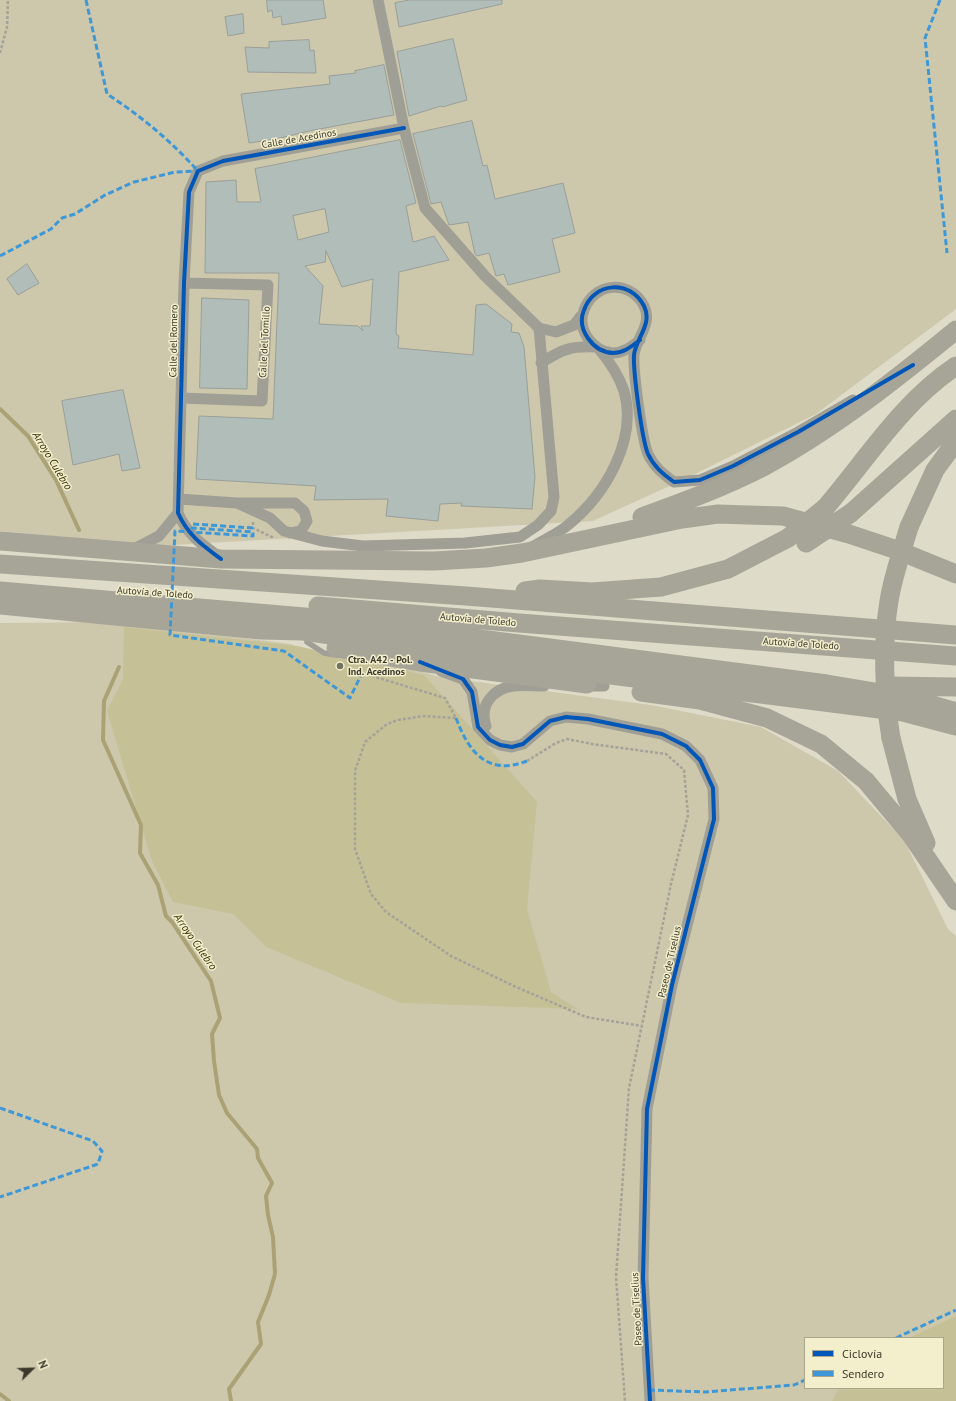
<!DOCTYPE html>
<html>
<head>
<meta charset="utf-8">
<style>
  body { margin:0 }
  #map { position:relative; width:956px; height:1401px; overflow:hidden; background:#dedbc8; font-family:"PT Sans",sans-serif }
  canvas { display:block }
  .legend { position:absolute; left:804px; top:1337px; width:140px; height:52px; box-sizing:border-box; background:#f3eecc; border:1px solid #a9a68c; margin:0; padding:5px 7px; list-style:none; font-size:12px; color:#3b392b }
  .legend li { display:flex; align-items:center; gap:8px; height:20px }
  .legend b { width:20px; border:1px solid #a9a68c }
  .north { position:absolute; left:12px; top:1349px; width:40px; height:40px; -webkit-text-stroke:3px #f3eecc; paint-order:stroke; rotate:67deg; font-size:11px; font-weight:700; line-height:16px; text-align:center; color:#3b392b }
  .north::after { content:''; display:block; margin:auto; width:14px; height:18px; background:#3b392b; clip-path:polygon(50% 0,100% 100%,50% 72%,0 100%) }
</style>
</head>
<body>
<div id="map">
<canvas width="956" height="1401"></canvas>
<ul class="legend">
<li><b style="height:5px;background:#0057b8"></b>Ciclovía</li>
<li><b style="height:5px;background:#3e98d7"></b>Sendero</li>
</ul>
<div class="north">N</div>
</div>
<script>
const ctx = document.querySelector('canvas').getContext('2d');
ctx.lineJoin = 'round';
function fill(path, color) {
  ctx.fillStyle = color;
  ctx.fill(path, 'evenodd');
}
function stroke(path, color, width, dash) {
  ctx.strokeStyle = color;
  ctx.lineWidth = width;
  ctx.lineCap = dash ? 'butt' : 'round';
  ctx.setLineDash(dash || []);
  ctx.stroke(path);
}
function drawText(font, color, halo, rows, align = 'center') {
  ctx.font = font + ' "PT Sans",sans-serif';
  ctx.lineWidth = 3;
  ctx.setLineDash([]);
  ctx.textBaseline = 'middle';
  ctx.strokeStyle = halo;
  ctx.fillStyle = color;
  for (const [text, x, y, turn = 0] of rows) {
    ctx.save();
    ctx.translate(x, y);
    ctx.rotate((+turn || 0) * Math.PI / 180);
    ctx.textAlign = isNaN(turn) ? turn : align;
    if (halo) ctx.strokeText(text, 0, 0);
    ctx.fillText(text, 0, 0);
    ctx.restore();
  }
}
const green = new Path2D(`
  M0,0H956V309L816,414L689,477L593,521L155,546L0,531Z
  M116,622L291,644L334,663L401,666L440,677L651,705L761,727L838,771L904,840L948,929L956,936V1401H0V623ZM805,1338H943V1388H805Z`);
const forest = new Path2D(`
  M124,627L297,646L424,675L537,802L527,909L551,992L578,1009L401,1003L266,947L233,914L173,902L152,861L107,711L123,679Z
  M956,1316V1401H832L839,1388H943V1338H909Z`);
const stream = new Path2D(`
  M0,409L28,436L56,480L79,530
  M119,667L104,701L103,740L141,825L140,853L158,885L166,916L172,922L211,981L220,1018L212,1034L214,1061L219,1095L227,1113L257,1149L258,1158L272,1183L266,1196L268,1215L273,1237L275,1274L269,1295L258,1322L261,1344L229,1389L231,1401
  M0,1394L9,1401`);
const building = new Path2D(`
  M267,0H323L326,18L282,25L281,16L273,18L272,10L268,12Z
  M410,0H502V4L399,27L395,3Z
  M243,14L244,33L228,36L225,17Z
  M453,39L467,100L442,107L441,106L409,116L397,52Z
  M309,40L310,51L314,50L316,73L248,72L245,47L269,48V42Z
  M384,65L394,115L309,131L276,139L249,143L241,94L330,84L329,76L356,73L355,71Z
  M472,121L483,166L487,165L495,199L563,183L575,233L552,239L560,272L508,285L504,274L496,276L489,253L477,256L475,254L468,222L449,225L441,202L431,204L413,134Z
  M400,140L416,203L406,206L413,242L434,236L449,260L399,272L396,334L399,336L398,348L473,355L476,305L486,304L512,324L511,332L519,333L524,347L535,477L532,509L461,506L462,503L440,504L438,521L386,516L388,499L314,500L316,486L196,479L199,416L273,419L279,273H205L206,182L236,180L237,202H261L255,169ZM325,209L329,232L298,240L293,216ZM326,251L342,287L373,279L370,326H361L363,331L358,326L319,324L323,286L305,266L325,262Z
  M27,264L39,283L18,295L7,279Z
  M202,298L249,300L247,389L200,388Z
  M123,390L140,468L122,471L119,454L73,465L62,401Z`);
const path = new Path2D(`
  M0,53L7,27L8,0
  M253,522V528L274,538
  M362,673L445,698L456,718L423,716L398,720L387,724L365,742L355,771V849L371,894L386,912L451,956L516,987L586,1017L642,1026
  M527,761L556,743L567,739L592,744L666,754L684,770L688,815L671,884L629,1088L616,1277L625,1401`);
const service = new Path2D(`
  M307,642L324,653L336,655`);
const minor = new Path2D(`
  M378,0L404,128L425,208L485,276L539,328L556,332L574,325L581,316
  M640,340C632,346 624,353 613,353C593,352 576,329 584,310C594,282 630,279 644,306C653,324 636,338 634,355C633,371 642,440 648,454C654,467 663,474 674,482L700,480L733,466L798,432L853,400
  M541,363C562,349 571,346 596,347
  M181,398L262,401L268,285L184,283
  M179,499L237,503H295L304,511L307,521L301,531L290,533
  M237,503L270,518L284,531L322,541L363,546L465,543L520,537L538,525L551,511L554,497L539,328
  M534,546C545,539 559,533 568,525C605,495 638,440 624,391C619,376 609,361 599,349
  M132,550L159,536L178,513
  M218,556C200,543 187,534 178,513L184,283L189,192L198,171L223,161L404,128
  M441,671L463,679L472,692L478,727L490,740L500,745L512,747L523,744L550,721L566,717L588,719L662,734L686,746L700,760L713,788L714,819L672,985L647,1109L643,1278L650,1401
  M582,686H604
  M486,726C479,706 492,689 513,686C523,685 534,686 544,686`);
const motorway = new Path2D(`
  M825,508C867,459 902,402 956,366
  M851,513L956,419
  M642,517C683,502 724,487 763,467C832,430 895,380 956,330
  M909,527L935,470L956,441
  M0,541L221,559L434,561L486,558L522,553L682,519L718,514L748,515L783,516L849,534L897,550L956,574
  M0,564L466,596L956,635
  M0,591L316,618L542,647L827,684L905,697L956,712
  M525,591L540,589L592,592L661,587L728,569L788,538
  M0,605L261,630L303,631L603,674L903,712L956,726
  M318,606L519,623L956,656
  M336,648L420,662L587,684
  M890,686L956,687
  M641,692L700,700L767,718L821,744L866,781L911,835L956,901
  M891,738L907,799L926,843`);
const motorwayBridge = new Path2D(`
  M788,538L825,508
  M806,543L851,513
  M891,738C884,697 882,643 889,601C893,576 902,551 909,527`);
const quiet = new Path2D(`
  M86,0L107,94C141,116 171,141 198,171
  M940,0L925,38L947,253
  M0,256L51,229L62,218L75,214L105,195L134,182L175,172L198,171
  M253,528L193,524L192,528L253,532V536L175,531L170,635L284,651L350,698L362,673
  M456,718C469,753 488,776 527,761
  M0,1108L93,1141L102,1151L98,1164L0,1197
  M896,1338L956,1310
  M649,1390L705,1392L794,1385L805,1380`);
const cycleway = new Path2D(`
  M640,340C632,346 624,353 613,353C593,352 576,329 584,310C594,282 630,279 644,306C653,324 636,338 634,355C633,371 642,440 648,454C654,467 663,474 674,482L700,480L733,466L798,432L913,365
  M221,559C202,545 188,535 178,513L184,283L189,192L198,171L223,161L404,128
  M420,662L463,679L472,692L478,727L490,740L500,745L512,747L523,744L550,721L566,717L588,719L662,734L686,746L700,760L713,788L714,819L672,985L647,1109L643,1278L650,1401`);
const markers = [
  [340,666,4,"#747262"]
];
const streetNames = [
  ["Calle de Acedinos",299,139,-10],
  ["Calle del Romero",174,341,-89],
  ["Calle del Tomillo",265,342,-87],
  ["Autovía de Toledo",155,593,4],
  ["Autovía de Toledo",478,620,5],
  ["Autovía de Toledo",801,644,4],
  ["Paseo de Tiselius",670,962,-77],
  ["Paseo de Tiselius",637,1309,-93]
];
const poiNames = [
  ["Ctra. A42 - Pol.",348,660],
  ["Ind. Acedinos",348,672]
];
const waterNames = [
  ["Arroyo Culebro",52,461,59],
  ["Arroyo Culebro",195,942,55]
];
fill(green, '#cdc8ac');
fill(forest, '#c6c097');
stroke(stream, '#aaa274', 4);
fill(building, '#b1bdb9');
stroke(building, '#9a9f99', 1);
stroke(path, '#a4a299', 2.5, [3, 2]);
stroke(service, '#a09f96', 5.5);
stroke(minor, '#a09f96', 11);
stroke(motorway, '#a7a598', 19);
stroke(motorwayBridge, '#a7a598', 19);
stroke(quiet, '#3e98d7', 3, [6, 3]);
stroke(cycleway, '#0057b8', 4);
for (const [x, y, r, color] of markers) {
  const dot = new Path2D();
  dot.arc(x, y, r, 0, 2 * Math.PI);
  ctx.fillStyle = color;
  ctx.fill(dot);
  stroke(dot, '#f3eecc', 1.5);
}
drawText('10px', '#3b392b', '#f3eecc', streetNames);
drawText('bold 10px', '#3b392b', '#f3eecc', poiNames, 'left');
drawText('italic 11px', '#352d00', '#f3eecc', waterNames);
</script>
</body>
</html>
